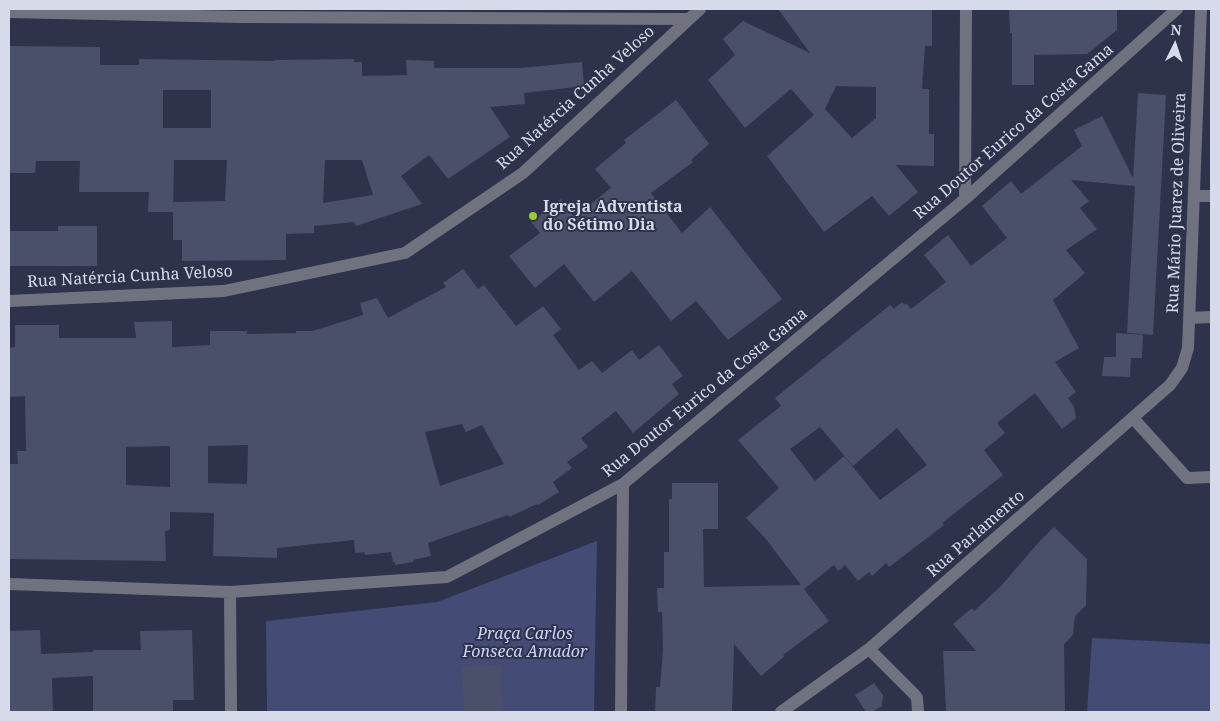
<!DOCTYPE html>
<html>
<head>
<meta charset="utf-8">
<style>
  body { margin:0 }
  #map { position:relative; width:1220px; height:721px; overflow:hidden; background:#2e324a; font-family:"Noto Serif",serif }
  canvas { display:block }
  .frame { position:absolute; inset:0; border:10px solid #d7daea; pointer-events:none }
  .north { position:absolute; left:1150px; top:20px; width:50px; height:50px; -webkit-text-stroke:4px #2e324a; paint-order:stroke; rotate:4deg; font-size:14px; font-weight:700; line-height:20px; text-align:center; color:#d7daea }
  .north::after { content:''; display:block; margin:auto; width:18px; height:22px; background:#d7daea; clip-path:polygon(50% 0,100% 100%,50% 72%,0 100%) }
</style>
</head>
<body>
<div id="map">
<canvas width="1220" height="721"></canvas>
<div class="frame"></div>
<div class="north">N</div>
</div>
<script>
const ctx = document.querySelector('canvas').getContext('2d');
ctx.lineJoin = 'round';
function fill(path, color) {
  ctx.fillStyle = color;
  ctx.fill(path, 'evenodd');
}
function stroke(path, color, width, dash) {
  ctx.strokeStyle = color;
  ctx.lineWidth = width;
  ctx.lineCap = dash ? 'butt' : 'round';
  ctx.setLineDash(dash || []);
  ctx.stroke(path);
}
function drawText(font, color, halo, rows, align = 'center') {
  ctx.font = font + ' "Noto Serif",serif';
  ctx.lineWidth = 4;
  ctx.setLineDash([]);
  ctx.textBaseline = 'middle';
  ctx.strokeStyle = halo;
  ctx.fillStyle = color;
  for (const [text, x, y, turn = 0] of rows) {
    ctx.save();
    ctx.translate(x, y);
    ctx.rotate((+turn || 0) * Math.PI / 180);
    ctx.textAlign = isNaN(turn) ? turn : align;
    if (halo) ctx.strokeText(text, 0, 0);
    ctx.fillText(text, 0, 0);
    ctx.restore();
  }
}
const green = new Path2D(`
  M597,541L594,712H267L266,621L437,602Z
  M1092,638L1211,644V712H1087Z`);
const building = new Path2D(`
  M778,9H932V46H925L922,89H929V134H934V166L896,165L918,192L889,216L872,196L824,232L767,156L814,115L791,89L745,128L708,80L735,55L723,39L743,21L810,53ZM836,86L876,87V118L852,138L825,109Z
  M1009,9H1117V30L1087,54L1034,55V85H1012V33H1010Z
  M9,46L100,47V65H139V59L275,61V60L354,59V62H362V76L407,75L406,60L434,61V68H522L582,62L584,86L524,93L525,104L490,107L510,137L448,179L429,155L401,176L422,204L356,226L354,222L314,226V233L286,234V260L182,261V240H173V202L225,201L227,160H174L173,212H148L149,192H79L80,161H36L35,173H9ZM163,90H211V128H163ZM325,160H362L373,195L323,203Z
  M1138,93L1166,95L1153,335L1127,333L1135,186L1071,180L1089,201L1080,208L1097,229L1066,250L1085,273L1053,300L1079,348L1055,362L1076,392L1068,398L1074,407L1076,418L1062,429L1035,393L997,423L1005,433L984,450L1003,475L942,523L944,525L889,567L886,563L872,576L869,572L858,581L845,565L838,571L834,565L804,589L829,621L783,655L785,656L761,676L734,644L732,712H655L656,687H660L663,651L662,612H658L657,588H664V552H669V499H672V483H718V529H703L704,587L801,585L765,538L746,518L779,488L738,440L781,406L775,398L890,305L894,309L902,302L905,305L906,303L911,309L946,282L924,255L948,235L971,266L1007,238L982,206L1011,181L1021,194L1082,146L1074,130L1102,116L1133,178ZM820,427L853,466L897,428L927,465L880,500L844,456L815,481L790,449Z
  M676,100L709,144L691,160L693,162L651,193L682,233L710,207L782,299L728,340L696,301L671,321L632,271L594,302L564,264L535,288L509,256L540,233L531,222L561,199L574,217L611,188L595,169L626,143L624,140Z
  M58,226H97V266H9V231H58Z
  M463,269L478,289L484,285L516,326L543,306L561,329L553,335L579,370L592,361L602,373L632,350L639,360L659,345L683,376L672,384L679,394L633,433L616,411L581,438L588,447L567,462L572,468L553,482L559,492L538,505L537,504L509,517L508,515L428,543L431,556L413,560V562L395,565V562H393L391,552L365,555L364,552L355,553L354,540L277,548V558L213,556L214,513L170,512V530L165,531L166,561L9,559V464H18L17,451H26L25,396L9,397V348L15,347V325H59V338H136L134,322L172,321V347L210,345V331H247V334L296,333V331H313L363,315L360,303L377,298L388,318L446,287L443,283ZM462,424L466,432L482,425L504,464L440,486L425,432ZM248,445L247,484L208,483V446ZM170,446V487L126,485V447Z
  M1116,333L1143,335L1142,358H1131L1130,377L1102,376L1104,357H1128H1116Z
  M1054,527L1087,559L1086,605L1075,616L1073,635L1064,644L1065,712H946L943,651H976L953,624L972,608L974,611L1001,586L1038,543Z
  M40,630L41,654L93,652V650H141L140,631L192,630L194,700H173V712H93V676L52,678L53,712H9V631Z
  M501,665L503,712H464L462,667Z
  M874,683L883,695L882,706L872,712H866L855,695Z`);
const minor = new Path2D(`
  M9,12L242,17L687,19
  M1194,196H1211
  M965,199L966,9
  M9,301L224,291L405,253L523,173L700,9
  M1189,318L1211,317
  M1133,418L1187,478L1211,477
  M9,584L230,592L447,577L623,484L965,199L1177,9
  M230,592L231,712
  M869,649L915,695L917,698L918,712
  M621,712L623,484
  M781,712L869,649L1170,385L1182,368L1188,348L1201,9`);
const markers = [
  [533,216,5,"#9bcb33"]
];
const streetNames = [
  ["Rua Natércia Cunha Veloso",576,98,-42],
  ["Rua Doutor Eurico da Costa Gama",1014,132,-41],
  ["Rua Mário Juarez de Oliveira",1177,203,-88],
  ["Rua Natércia Cunha Veloso",130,277,-3],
  ["Rua Doutor Eurico da Costa Gama",705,393,-39],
  ["Rua Parlamento",976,534,-41]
];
const poiNames = [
  ["Igreja Adventista",543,207],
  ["do Sétimo Dia",543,225]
];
const parkNames = [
  ["Praça Carlos",525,634],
  ["Fonseca Amador",525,652]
];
fill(green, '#444b74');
fill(building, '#4b506a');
stroke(minor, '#70737f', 12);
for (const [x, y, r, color] of markers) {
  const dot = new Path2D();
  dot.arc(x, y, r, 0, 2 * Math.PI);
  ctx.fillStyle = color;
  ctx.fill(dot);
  stroke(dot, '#2e324a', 2);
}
drawText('16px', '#d7daea', '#2e324a', streetNames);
drawText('bold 16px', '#d7daea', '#2e324a', poiNames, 'left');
drawText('italic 16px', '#ccd4fc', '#2e324a', parkNames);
</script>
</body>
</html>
